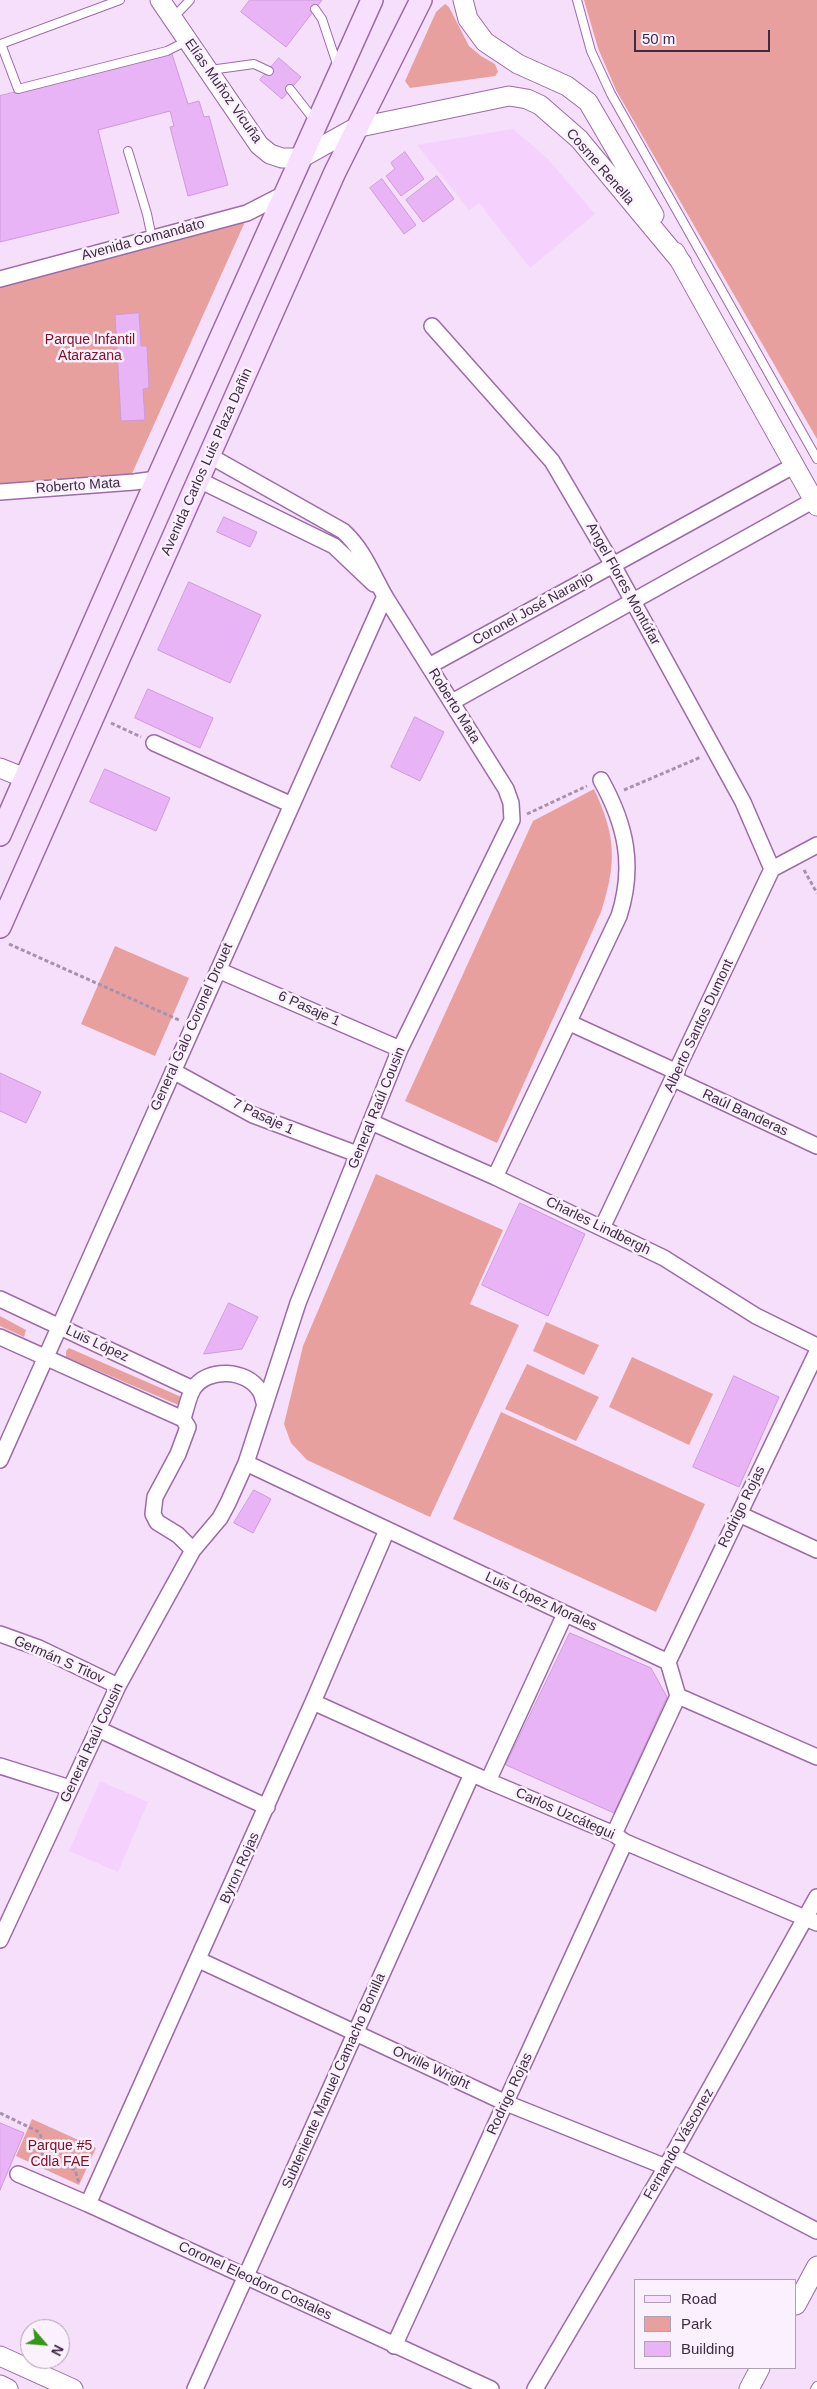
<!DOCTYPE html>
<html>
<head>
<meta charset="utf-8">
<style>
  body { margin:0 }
  #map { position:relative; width:817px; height:2389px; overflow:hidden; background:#f5dffa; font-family:Helvetica,sans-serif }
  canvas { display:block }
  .legend { position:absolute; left:634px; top:2279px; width:162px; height:90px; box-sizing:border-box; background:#fbf1fe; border:1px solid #b0a1b4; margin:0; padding:6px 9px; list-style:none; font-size:15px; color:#3f2a44 }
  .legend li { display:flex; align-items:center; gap:10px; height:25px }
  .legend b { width:25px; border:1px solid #b0a1b4 }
  .north { position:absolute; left:20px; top:2319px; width:50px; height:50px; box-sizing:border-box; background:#fbf1fe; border:1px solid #b0a1b4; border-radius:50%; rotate:117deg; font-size:14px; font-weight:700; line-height:20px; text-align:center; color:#3f2a44 }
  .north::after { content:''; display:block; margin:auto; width:18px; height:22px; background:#369616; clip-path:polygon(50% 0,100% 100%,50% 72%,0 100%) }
  .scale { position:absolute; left:634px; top:30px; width:136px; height:22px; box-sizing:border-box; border:2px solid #3f2a44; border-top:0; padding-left:6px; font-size:15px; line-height:18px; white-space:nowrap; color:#3f2a44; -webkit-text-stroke:4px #fbf1fe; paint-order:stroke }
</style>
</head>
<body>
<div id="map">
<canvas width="817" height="2389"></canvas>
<ul class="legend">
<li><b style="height:6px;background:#f9dfff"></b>Road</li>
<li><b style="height:14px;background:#e8a09f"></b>Park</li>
<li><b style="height:14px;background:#e9b4f5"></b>Building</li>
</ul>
<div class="north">N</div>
<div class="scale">50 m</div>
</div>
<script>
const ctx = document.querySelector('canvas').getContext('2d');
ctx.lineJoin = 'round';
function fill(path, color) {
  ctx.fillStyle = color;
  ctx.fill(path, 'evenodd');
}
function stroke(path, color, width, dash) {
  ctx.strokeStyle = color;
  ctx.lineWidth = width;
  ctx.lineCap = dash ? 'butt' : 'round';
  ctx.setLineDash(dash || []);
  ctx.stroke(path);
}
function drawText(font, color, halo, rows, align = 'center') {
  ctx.font = font + ' Helvetica,sans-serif';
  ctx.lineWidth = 5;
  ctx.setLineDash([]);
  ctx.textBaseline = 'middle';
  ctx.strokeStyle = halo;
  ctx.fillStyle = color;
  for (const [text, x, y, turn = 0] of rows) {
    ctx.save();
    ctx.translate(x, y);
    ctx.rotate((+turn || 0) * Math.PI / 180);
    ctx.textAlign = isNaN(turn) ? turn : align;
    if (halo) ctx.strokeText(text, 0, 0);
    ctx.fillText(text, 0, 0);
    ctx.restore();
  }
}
const built = new Path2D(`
  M513,129L547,158L595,214L530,268L479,203L469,210L417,145Z
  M100,1781L148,1802L118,1872L69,1851Z`);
const green = new Path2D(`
  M584,0H817V439L616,90L598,48Z
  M445,4L449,7L469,46L481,56L495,64L498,72L495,76L410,88L405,81L436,12Z
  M248,215L130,478L0,489V279Z
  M594,789C616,836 617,862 601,912L497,1143L405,1101L533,821Z
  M115,946L189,978L155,1056L81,1024Z
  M376,1174L503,1230L470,1304L519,1325L430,1517L307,1460L291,1443L284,1424L303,1346Z
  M0,1316L26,1330L24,1337L0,1326Z
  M546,1322L599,1345L584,1375L533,1351Z
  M69,1348L186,1399L183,1407L66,1357V1351Z
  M632,1357L713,1394L689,1445L609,1407Z
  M527,1364L599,1397L576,1441L505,1409Z
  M501,1412L705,1504L656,1612L453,1519Z
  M32,2119L96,2148L79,2185L16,2156Z`);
const building = new Path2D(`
  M250,0H322L286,47L241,12Z
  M172,54L188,104L199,101L204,117L209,116L228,185L188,196L170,127L174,126L170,111L98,130L119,213L0,242V96Z
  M279,58L301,77L282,99L260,80Z
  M405,152L424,179L401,196L386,176L395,169L391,163Z
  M437,176L454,199L423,222L406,200Z
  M382,179L416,225L404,234L370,188Z
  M139,313L141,346H147L149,388L143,389L145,420L121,421L115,315Z
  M224,517L257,532L250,547L217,532Z
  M189,582L261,615L230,683L158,650Z
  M148,689L213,718L200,748L135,718Z
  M415,717L444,732L420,781L391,767Z
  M105,769L170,798L156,831L90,802Z
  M0,1073L41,1092L26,1123L0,1111Z
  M520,1203L585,1234L548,1316L482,1285Z
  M229,1303L258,1317L242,1349L204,1354Z
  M734,1376L779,1397L739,1487L693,1467Z
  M254,1490L271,1499L253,1533L234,1523Z
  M570,1633L651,1668L667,1697L614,1813L506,1765Z
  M0,2123L24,2133L0,2190Z`);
const path = new Path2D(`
  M111,723L141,737
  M624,790L701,757
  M527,814L587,786
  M804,870L817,893
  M9,944L179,1020
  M0,2113L39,2132C43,2141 46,2147 42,2156L45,2163L53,2167L65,2165L75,2170L79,2183`);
const service = new Path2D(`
  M120,0L1,44L18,89L167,51L187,41
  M577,0L591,51L611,94L817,459
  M315,9L322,19L338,67
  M173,18L190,0
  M210,70L254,64L269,71
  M290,89L315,121
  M128,151L147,214L152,238
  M815,2389L817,2386`);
const minor = new Path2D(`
  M0,279L247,213L284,194
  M432,326L552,461L613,565L743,802L772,869
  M199,480L334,546L374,584
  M0,492L134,482L157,479
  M429,666L795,465
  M452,702L814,500
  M154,743L292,805
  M218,970L400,1049
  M570,1023L677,1072
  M173,1071L253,1115L357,1154
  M674,1079L817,1146
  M371,1122L495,1177L664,1258L756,1316L817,1346
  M495,1177L619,916C635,866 626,825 601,780
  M602,1228L772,869L817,845
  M0,1299L193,1389
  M0,1337L183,1419
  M0,1460L385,596
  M246,1463L668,1662L678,1696L817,1757
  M739,1514L817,1550
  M193,1550L178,1535L157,1522L153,1514L155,1497L178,1454L188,1427L183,1419C186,1409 188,1398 193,1389C207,1367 247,1369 260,1391C263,1395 263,1401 265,1405
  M0,1634L39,1648L118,1686
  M668,1662L817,1352
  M313,1702L488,1781L614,1834L625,1842L817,1923
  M98,1729L267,1807
  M0,1766L70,1788
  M488,1781L565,1614
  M614,1834L678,1696
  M0,1940L118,1686L193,1550L220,1518L228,1503L246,1463L298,1303L400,1049L512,820L511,803L506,789C466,725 426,662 386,598C372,574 364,550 343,531L210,456
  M199,1960L506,2103L666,2167
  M673,2156L817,2231
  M18,2174L88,2204L491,2389
  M88,2204L313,1702L387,1530
  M394,2346L625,1842
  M195,2389L472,1774
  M535,2389L666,2167L817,1897`);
const tertiary = new Path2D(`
  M160,0L259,145L270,154L282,158H301L355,128L509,96L527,99L540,105L579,139L682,263
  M463,0L468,19L485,42L518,64L567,86L588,102L654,215
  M675,252L817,506
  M0,768L25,778
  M796,2305L817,2266
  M0,2356L73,2389
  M0,2385L8,2389
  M749,2389L760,2368`);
const secondary = new Path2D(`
  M0,835L157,479L372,0
  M0,927L335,172L421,0`);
const streetNames = [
  ["Elías Muñoz Vicuña",223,91,55],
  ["Cosme Renella",600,167,49],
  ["Avenida Comandato",143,240,-15],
  ["Avenida Carlos Luis Plaza Dañin",207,462,-66],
  ["Roberto Mata",78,486,-4],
  ["Angel Flores Montúfar",623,584,61],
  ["Coronel José Naranjo",533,609,-29],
  ["Roberto Mata",454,706,58],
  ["6 Pasaje 1",309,1009,24],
  ["Alberto Santos Dumont",699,1026,-65],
  ["General Galo Coronel Drouet",192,1027,-66],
  ["General Raúl Cousin",377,1108,-68],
  ["Raúl Banderas",745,1113,25],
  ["7 Pasaje 1",263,1117,25],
  ["Charles Lindbergh",598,1226,26],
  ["Luis López",97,1344,25],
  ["Rodrigo Rojas",742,1507,-64],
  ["Luis López Morales",541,1602,25],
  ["Germán S Titov",59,1660,24],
  ["General Raúl Cousin",92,1743,-65],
  ["Carlos Uzcátegui",565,1814,24],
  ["Byron Rojas",240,1868,-66],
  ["Orville Wright",431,2068,25],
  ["Subteniente Manuel Camacho Bonilla",334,2081,-66],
  ["Rodrigo Rojas",510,2094,-65],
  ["Fernando Vásconez",679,2144,-60],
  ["Coronel Eleodoro Costales",255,2281,25]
];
const parkNames = [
  ["Parque Infantil",90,340],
  ["Atarazana",90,356],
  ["Parque #5",60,2146],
  ["Cdla FAE",60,2162]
];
fill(built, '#f5d2fd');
fill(green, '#e8a09f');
fill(building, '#e9b4f5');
stroke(building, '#cd9ada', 1);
stroke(service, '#9c6ba8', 10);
stroke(minor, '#9c6ba8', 18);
stroke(tertiary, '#9c6ba8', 21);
stroke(secondary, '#9c6ba8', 24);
stroke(path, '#a791ac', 3, [4, 2.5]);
stroke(service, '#fff', 8);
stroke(minor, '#fff', 15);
stroke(tertiary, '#fff', 19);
stroke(secondary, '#f9dfff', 21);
drawText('14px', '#3f2a44', '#fbf1fe', streetNames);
drawText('14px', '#841023', '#fbf1fe', parkNames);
</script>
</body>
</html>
